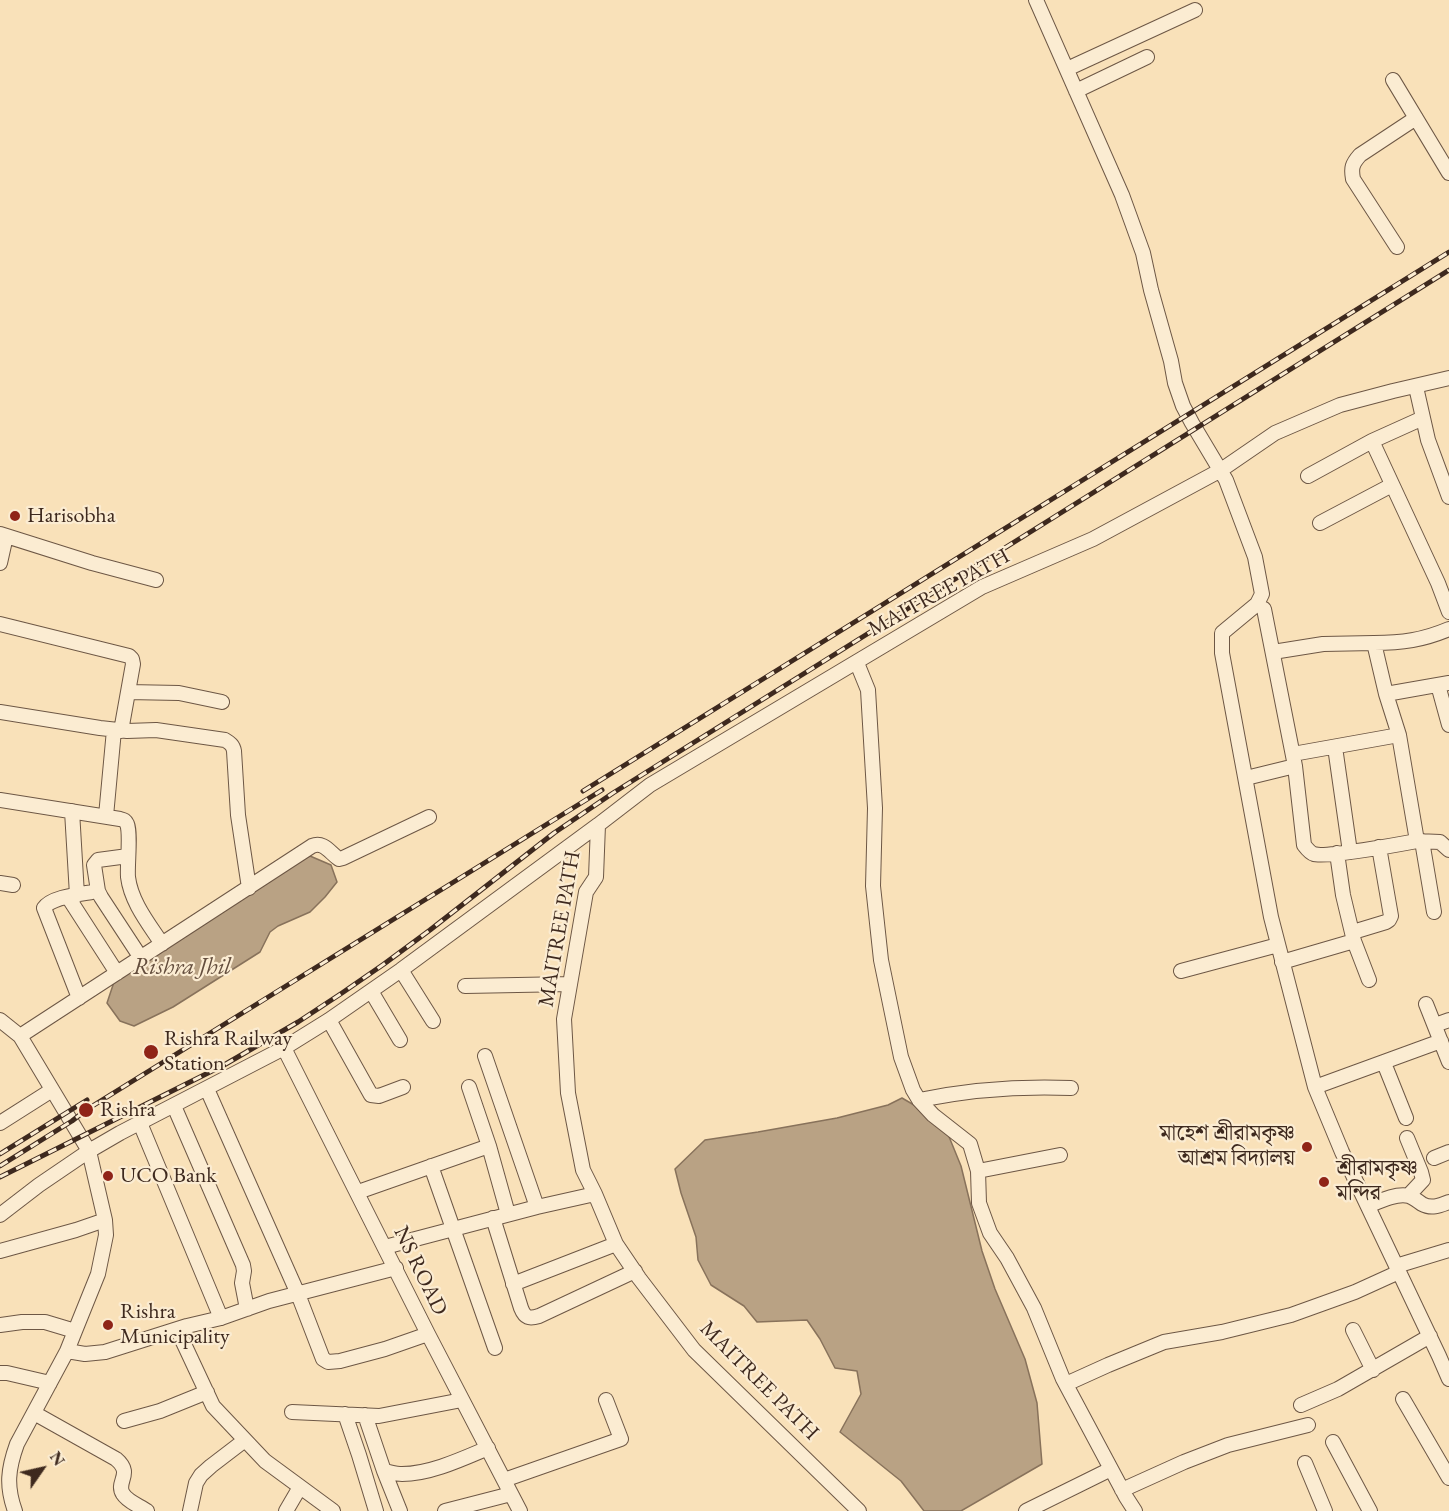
<!DOCTYPE html>
<html>
<head>
<meta charset="utf-8">
<style>
  body { margin:0 }
  #map { position:relative; width:1449px; height:1511px; overflow:hidden; background:#f9e1b9; font-family:"EB Garamond",serif }
  canvas { display:block }
  .north { position:absolute; left:12px; top:1439px; width:60px; height:60px; -webkit-text-stroke:4px #fbecd2; paint-order:stroke; rotate:56deg; font-size:16px; font-weight:700; line-height:24px; text-align:center; color:#3e291e }
  .north::after { content:''; display:block; margin:auto; width:21px; height:27px; background:#3e291e; clip-path:polygon(50% 0,100% 100%,50% 72%,0 100%) }
</style>
</head>
<body>
<div id="map">
<canvas width="1449" height="1511"></canvas>
<div class="north">N</div>
</div>
<script>
const ctx = document.querySelector('canvas').getContext('2d');
ctx.lineJoin = 'round';
function fill(path, color) {
  ctx.fillStyle = color;
  ctx.fill(path, 'evenodd');
}
function stroke(path, color, width, dash) {
  ctx.strokeStyle = color;
  ctx.lineWidth = width;
  ctx.lineCap = dash ? 'butt' : 'round';
  ctx.setLineDash(dash || []);
  ctx.stroke(path);
}
function drawText(font, color, halo, rows, align = 'center') {
  ctx.font = font + ' "EB Garamond","Noto Serif Bengali",serif';
  ctx.lineWidth = 4.5;
  ctx.setLineDash([]);
  ctx.textBaseline = 'middle';
  ctx.strokeStyle = halo;
  ctx.fillStyle = color;
  for (const [text, x, y, turn = 0] of rows) {
    ctx.save();
    ctx.translate(x, y);
    ctx.rotate((+turn || 0) * Math.PI / 180);
    ctx.textAlign = isNaN(turn) ? turn : align;
    if (halo) ctx.strokeText(text, 0, 0);
    ctx.fillText(text, 0, 0);
    ctx.restore();
  }
}
const water = new Path2D(`
  M310,856L331,865L337,882L325,897L310,912L278,926L270,932L260,952L173,1007L134,1026L120,1021L107,1003L117,973L296,862Z
  M902,1098L943,1122L961,1166L982,1251L995,1289L1025,1359L1037,1403L1042,1464L961,1511H924L901,1481L840,1432L861,1394L857,1371L835,1368L820,1339L807,1320L757,1322L744,1306L711,1285L698,1260L696,1237L681,1193L675,1169L705,1140L758,1132L837,1118L888,1105Z`);
const minor = new Path2D(`
  M1036,0L1122,195L1143,253L1151,290L1171,361L1175,383L1183,406L1192,423L1226,480L1255,557L1262,594L1257,604L1222,633V653L1271,917L1315,1087L1342,1152L1439,1356L1449,1379
  M1067,69L1195,10
  M1393,80L1449,173
  M1076,91L1147,57
  M1397,247L1353,179C1351,168 1352,164 1360,155L1416,118
  M1416,387L1428,440L1449,497
  M1372,441L1438,583L1449,612
  M1308,476L1372,441L1423,418
  M1320,523L1392,485
  M0,534L92,563L156,580
  M0,563L6,536
  M1264,609L1295,766
  M0,624L129,656L132,659L133,664L121,731
  M1374,643C1402,643 1423,640 1449,629
  M857,663L868,690L875,808L873,886L881,960L901,1057L913,1090L919,1100L933,1115L970,1144L978,1171L979,1203L990,1233L1007,1258L1034,1308L1063,1379L1126,1497L1135,1511
  M1438,685L1449,725
  M128,692L179,693L222,702
  M1386,694L1449,683
  M0,712L100,728L127,731L156,730L225,740C230,743 233,745 234,751L238,815L249,888
  M1335,747L1350,852
  M1293,754L1399,735
  M1246,778L1295,766L1304,845C1307,849 1310,853 1314,854C1324,858 1401,844 1417,841L1399,735L1386,694L1374,643L1323,644L1273,652
  M0,800L120,819C124,820 125,820 127,824C131,833 127,865 128,877C131,902 149,924 162,944
  M72,811L77,895
  M106,816L114,730
  M1417,841L1440,842L1449,850
  M1422,841L1434,912
  M1337,853L1343,895L1354,941L1369,980
  M128,856L98,860L94,865L98,891L101,897L141,958
  M0,883L13,885
  M68,897L117,973
  M1353,932L1386,922L1389,920L1391,916L1379,847
  M1282,962L1354,941
  M401,970L433,1021
  M1181,971L1278,945
  M465,986L570,984
  M371,991L400,1040
  M79,998L44,908C52,896 84,894 98,891
  M1426,1004L1449,1062
  M0,1020L20,1036L89,1151L105,1220L106,1235L98,1274L75,1331L67,1351L17,1444C8,1469 6,1486 15,1511
  M329,1020L371,1095L379,1096L403,1087
  M1435,1025L1449,1020
  M20,1036L312,846C324,841 330,853 339,859L343,858L429,817
  M284,1048L428,1334L520,1511
  M485,1056L537,1207
  M1384,1063L1406,1118
  M469,1087L489,1146L508,1214
  M1315,1087L1441,1041
  M207,1089L298,1294L323,1359L328,1362L340,1361L385,1349L428,1334
  M919,1100C968,1090 1022,1086 1071,1088
  M174,1106L243,1265L244,1271L242,1283L247,1309
  M0,1123L52,1090
  M140,1123L221,1318
  M1407,1138L1421,1172L1423,1180L1408,1196
  M1434,1158L1449,1152
  M431,1166L495,1348
  M978,1171L1060,1155
  M358,1192L489,1146
  M1368,1206C1380,1201 1396,1193 1409,1196C1414,1198 1418,1201 1422,1204C1431,1209 1439,1206 1449,1202
  M0,1215L39,1185L89,1151L120,1133L284,1048L329,1020L401,970L598,825
  M493,1218L521,1308C525,1318 529,1319 539,1316L635,1271
  M385,1247L537,1207L595,1194
  M0,1251L76,1230L105,1220
  M1396,1266L1449,1250
  M513,1284L616,1244
  M0,1325L22,1322H45L75,1331
  M177,1329L213,1406L265,1461L333,1511
  M1353,1330L1373,1370
  M67,1351L85,1354L105,1352L187,1326L221,1318L269,1301L396,1268
  M0,1373H7L50,1383
  M1066,1384L1108,1365L1164,1342L1222,1332L1291,1315L1355,1292L1399,1272
  M1403,1399L1449,1478
  M1301,1405L1338,1389L1430,1336
  M292,1412L379,1416L462,1400
  M34,1413L116,1459C134,1474 115,1482 123,1494C128,1502 140,1506 147,1511
  M345,1414L359,1455L376,1511
  M365,1415L384,1471L400,1511
  M124,1421L160,1411L207,1392
  M1333,1442L1370,1511
  M1305,1463L1325,1511
  M384,1471C390,1472 396,1474 402,1474C430,1474 462,1459 488,1448
  M504,1480L621,1439L606,1400
  M1122,1490L1184,1462L1228,1445L1308,1425
  M190,1511L196,1483L201,1475L211,1466L245,1440
  M286,1511L300,1487
  M445,1511L511,1494
  M859,1511L694,1350L639,1278L616,1244L595,1194L583,1170L568,1093L564,1019L586,892L596,877L598,825L650,785L982,587L1093,539L1221,470L1275,433L1340,405L1393,391L1449,378
  M1026,1511L1111,1469`);
const rail = new Path2D(`
  M583,791L1449,252
  M0,1154L87,1100
  M0,1166L72,1121L86,1110L602,790
  M0,1177L224,1065L298,1022L342,993L384,964L430,930L554,833L613,793L1449,270`);
const markers = [
  [15,516,6,"#8f2418"],
  [151,1052,8,"#8f2418"],
  [86,1110,8,"#8f2418"],
  [1307,1147,6,"#8f2418"],
  [108,1176,6,"#8f2418"],
  [1324,1182,6,"#8f2418"],
  [108,1325,6,"#8f2418"]
];
const poiNames = [
  ["Harisobha",27,516],
  ["Rishra Railway",164,1039],
  ["Station",164,1064],
  ["Rishra",100,1110],
  ["মাহেশ শ্রীরামকৃষ্ণ",1295,1134,"right"],
  ["আশ্রম বিদ্যালয়",1295,1159,"right"],
  ["শ্রীরামকৃষ্ণ",1336,1169],
  ["মন্দির",1336,1194],
  ["UCO Bank",120,1176],
  ["Rishra",120,1312],
  ["Municipality",120,1337]
];
const streetNames = [
  ["MAITREE PATH",939,593,-29],
  ["MAITREE PATH",560,929,-80],
  ["NS ROAD",420,1271,64],
  ["MAITREE PATH",759,1381,45]
];
const waterNames = [
  ["Rishra Jhil",182,967]
];
fill(water, '#b9a284');
stroke(water, '#88725b', 1.5);
stroke(minor, '#6d5745', 16);
stroke(minor, '#fbecd2', 14);
stroke(rail, '#3e291e', 5);
stroke(rail, '#fbecd2', 3, [9]);
for (const [x, y, r, color] of markers) {
  const dot = new Path2D();
  dot.arc(x, y, r, 0, 2 * Math.PI);
  ctx.fillStyle = color;
  ctx.fill(dot);
  stroke(dot, '#fbecd2', 2);
}
drawText('22px', '#3e291e', '#fbecd2', poiNames, 'left');
drawText('22px', '#3e291e', '#fbecd2', streetNames);
drawText('italic 24px', '#634d3d', '#fbecd2', waterNames);
</script>
</body>
</html>
